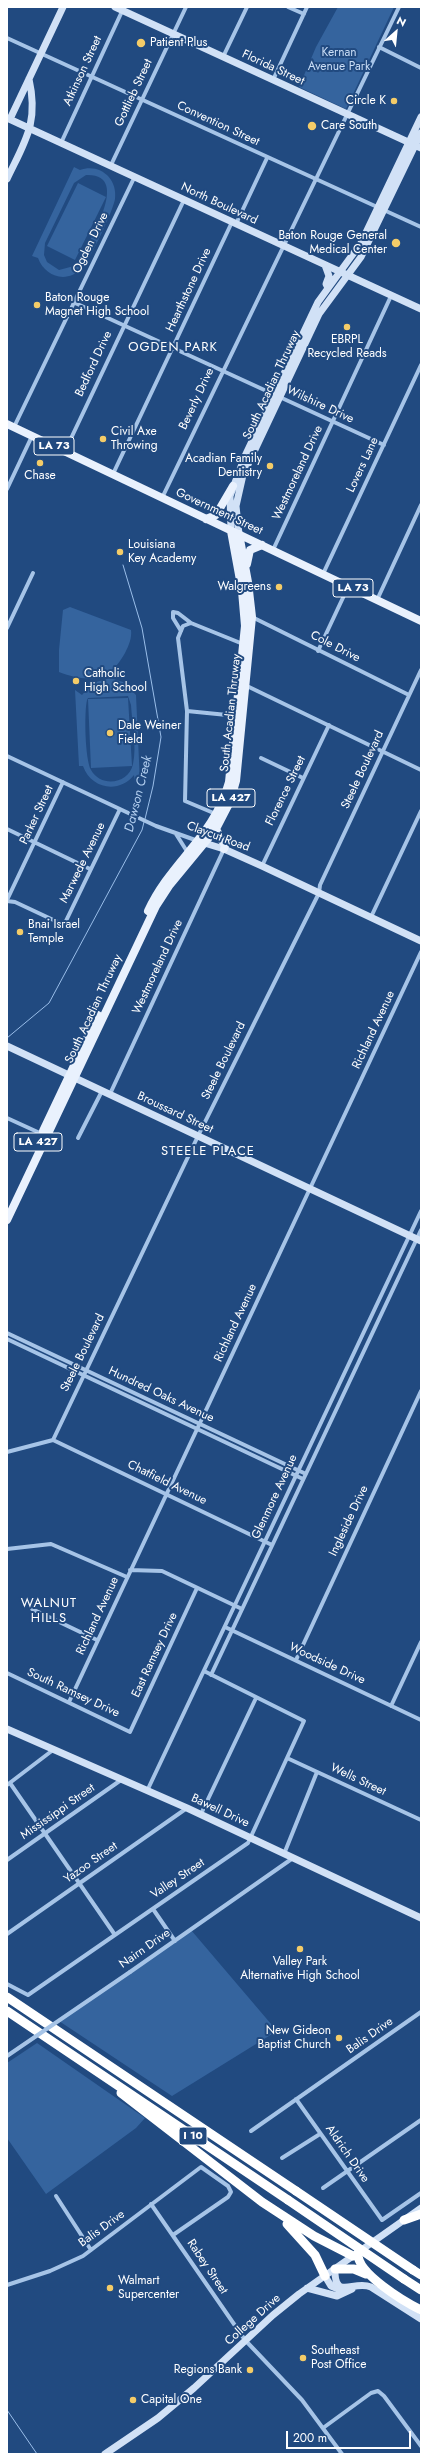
<!DOCTYPE html>
<html>
<head>
<meta charset="utf-8">
<style>
  body { margin:0 }
  #map { position:relative; width:428px; height:2461px; overflow:hidden; background:#214a80; font-family:Jost,sans-serif }
  canvas { display:block }
  .frame { position:absolute; inset:0; border:8px solid #fff; pointer-events:none }
  .north { position:absolute; left:376px; top:12px; width:40px; height:40px; -webkit-text-stroke:3px #214a80; paint-order:stroke; rotate:27deg; font-size:11px; font-weight:700; line-height:16px; text-align:center; color:#fff }
  .north::after { content:''; display:block; margin:auto; width:14px; height:18px; background:#fff; clip-path:polygon(50% 0,100% 100%,50% 72%,0 100%) }
  .scale { position:absolute; left:286px; top:2431px; width:125px; height:18px; box-sizing:border-box; border:2px solid #fff; border-top:0; padding-left:5px; font-size:12px; line-height:14px; white-space:nowrap; color:#fff; -webkit-text-stroke:3px #214a80; paint-order:stroke }
</style>
</head>
<body>
<div id="map">
<canvas width="428" height="2461"></canvas>
<div class="frame"></div>
<div class="north">N</div>
<div class="scale">200 m</div>
</div>
<script>
const ctx = document.querySelector('canvas').getContext('2d');
ctx.lineJoin = 'round';
function fill(path, color) {
  ctx.fillStyle = color;
  ctx.fill(path, 'evenodd');
}
function stroke(path, color, width, dash) {
  ctx.strokeStyle = color;
  ctx.lineWidth = width;
  ctx.lineCap = dash ? 'butt' : 'round';
  ctx.setLineDash(dash || []);
  ctx.stroke(path);
}
function drawText(font, color, halo, rows, align = 'center') {
  ctx.font = font + ' Jost,sans-serif';
  ctx.lineWidth = 4;
  ctx.setLineDash([]);
  ctx.textBaseline = 'middle';
  ctx.strokeStyle = halo;
  ctx.fillStyle = color;
  for (const [text, x, y, turn = 0] of rows) {
    ctx.save();
    ctx.translate(x, y);
    ctx.rotate((+turn || 0) * Math.PI / 180);
    ctx.textAlign = isNaN(turn) ? turn : align;
    if (halo) ctx.strokeText(text, 0, 0);
    ctx.fillText(text, 0, 0);
    ctx.restore();
  }
}
const green = new Path2D(`
  M338,7H394L346,109L299,87L316,47Z
  M74,167L80,170C99,163 118,178 115,199C113,211 90,260 82,268C67,284 45,277 38,258L32,256ZM86,175C133,173 88,242 80,260L74,266L59,270L47,262L44,255L45,243L74,183Z
  M78,183L106,197L75,260L47,246Z
  M70,607L131,630C132,638 129,645 125,653C109,682 88,683 59,672V650L63,610Z
  M110,678L123,682L136,695L140,783H135L134,775C119,794 91,789 83,766H79L75,690L82,695L93,683ZM128,696L131,705C132,723 137,746 133,764C129,784 101,788 91,770C85,760 84,712 87,700L88,698Z
  M128,698L132,766L91,768L88,699Z
  M191,1930L277,2031L172,2096L59,2021Z
  M37,2043L145,2118L136,2128L46,2194L7,2138V2063Z`);
const stream = new Path2D(`
  M123,565L142,628L161,737L153,786L145,819
  M7,1038L49,1003L142,830L144,822
  M7,2410L37,2454`);
const street = new Path2D(`
  M288,7L304,14
  M7,38L421,227
  M379,47L421,68
  M223,57L247,7
  M273,80L307,7
  M61,143L124,7
  M111,165L186,7
  M236,224L267,158
  M73,302L384,445
  M14,427L135,176
  M65,451L184,200
  M113,474L232,222
  M7,489L32,436
  M162,498L399,7
  M273,550L391,296
  M323,574L421,365
  M377,600L421,505
  M252,617L409,695
  M7,628L33,573
  M181,631L173,618V612L178,613L191,623
  M318,651L348,587
  M244,688L249,687L421,770
  M187,711L237,716
  M7,756L156,826L198,841
  M261,758L303,778
  M216,814L185,801L187,711L178,638L183,626L191,623L243,644
  M7,829L90,869
  M176,834L188,853
  M262,866L329,725
  M7,900L63,782
  M7,901L15,902L64,925L120,809
  M371,917L421,811
  M110,1094L224,849
  M7,1118L42,1134
  M78,1138L102,1091
  M7,1333L306,1474
  M7,1339L303,1479
  M53,1440L272,1545
  M7,1452L53,1440L198,1136L319,893L320,885L421,670
  M7,1549L51,1544L127,1577
  M130,1570L162,1571L242,1609
  M32,1609L97,1640
  M225,1627L421,1720
  M296,1660L421,1391
  M7,1673L130,1732L197,1588
  M211,1675L421,1230
  M69,1702L421,952
  M391,1706L421,1642
  M287,1758L421,1820
  M10,1783L115,1935
  M7,1785L53,1750
  M147,1791L421,1211
  M201,1814L256,1698
  M284,1854L317,1772
  M7,1860L121,1780
  M153,1909L175,1941
  M7,1934L187,1808
  M130,1972L293,1858
  M7,1984L28,1995L248,1843L304,1721L204,1671
  M296,2099L382,2220L421,2193
  M251,2131L421,2012
  M282,2158L320,2134
  M323,2188L421,2120
  M56,2196L91,2250
  M151,2204L245,2340L302,2400L342,2454
  M7,2285L50,2271L83,2256L201,2167L228,2186L231,2192L228,2197L173,2235
  M323,2428L371,2393L378,2391L384,2396L421,2446`);
const secondary = new Path2D(`
  M115,7L421,148
  M7,118L421,309
  M10,119L63,7
  M7,179C25,141 39,123 29,79
  M325,265L329,276L326,284L328,288
  M231,531L230,496L245,456L318,302L361,243L421,117
  M239,534L236,506L243,475L319,314L361,257L421,133
  M201,842L224,849L262,866L421,941
  M7,1046L421,1241
  M7,1729L187,1808L421,1918
  M335,2269C334,2301 353,2280 371,2287L421,2319
  M325,2276L331,2286L343,2291
  M307,2288L337,2296L352,2289
  M105,2454L158,2418L194,2388L273,2315L299,2294L421,2208`);
const primary = new Path2D(`
  M7,424L421,621
  M206,519L216,515L233,486
  M247,564L250,550L262,545
  M216,829L225,846L224,849
  M148,911C171,861 214,837 229,782L245,626L242,591L231,531
  M43,1131L98,1015
  M7,1220L156,906L169,886L216,829L230,802L236,781L252,617L248,582L239,534`);
const highway = new Path2D(`
  M7,1997L296,2191
  M7,2011L288,2200
  M121,2093L262,2202L314,2236L353,2256
  M404,2220L421,2214
  M287,2224L315,2255L325,2276
  M358,2253C356,2273 405,2302 421,2310
  M335,2269H354L366,2274
  M413,2270L421,2275
  M404,2279L421,2290`);
const streetBridge = new Path2D(`
  M7,2056L130,1972`);
const highwayBridge = new Path2D(`
  M296,2191L413,2270
  M288,2200L404,2279`);
const markers = [
  [141,43,5,"#f4cc68"],
  [394,101,4,"#f4cc68"],
  [312,126,5,"#f4cc68"],
  [396,243,5,"#f4cc68"],
  [37,305,4,"#f4cc68"],
  [347,327,4,"#f4cc68"],
  [103,439,4,"#f4cc68"],
  [40,463,4,"#f4cc68"],
  [270,466,4,"#f4cc68"],
  [120,552,4,"#f4cc68"],
  [279,587,4,"#f4cc68"],
  [76,681,4,"#f4cc68"],
  [110,733,4,"#f4cc68"],
  [20,932,4,"#f4cc68"],
  [300,1949,4,"#f4cc68"],
  [339,2038,4,"#f4cc68"],
  [110,2288,4,"#f4cc68"],
  [303,2358,4,"#f4cc68"],
  [250,2370,4,"#f4cc68"],
  [133,2400,4,"#f4cc68"]
];
const shields = [
  [54,446,40],
  [353,588,40],
  [231,798,48],
  [38,1142,48],
  [193,2136,28]
];
const shieldNames = [
  ["LA 73",54,446],
  ["LA 73",353,588],
  ["LA 427",231,798],
  ["LA 427",38,1142],
  ["I 10",193,2136]
];
const poiNames = [
  ["Patient Plus",150,43],
  ["Circle K",386,101,"right"],
  ["Care South",321,126],
  ["Baton Rouge General",387,236,"right"],
  ["Medical Center",387,250,"right"],
  ["Baton Rouge",45,298],
  ["Magnet High School",45,312],
  ["EBRPL",347,340,"center"],
  ["Recycled Reads",347,354,"center"],
  ["Civil Axe",111,432],
  ["Throwing",111,446],
  ["Acadian Family",262,459,"right"],
  ["Dentistry",262,473,"right"],
  ["Chase",40,476,"center"],
  ["Louisiana",128,545],
  ["Key Academy",128,559],
  ["Walgreens",271,587,"right"],
  ["Catholic",84,674],
  ["High School",84,688],
  ["Dale Weiner",118,726],
  ["Field",118,740],
  ["Bnai Israel",28,925],
  ["Temple",28,939],
  ["Valley Park",300,1962,"center"],
  ["Alternative High School",300,1976,"center"],
  ["New Gideon",331,2031,"right"],
  ["Baptist Church",331,2045,"right"],
  ["Walmart",118,2281],
  ["Supercenter",118,2295],
  ["Southeast",311,2351],
  ["Post Office",311,2365],
  ["Regions Bank",242,2370,"right"],
  ["Capital One",141,2400]
];
const parkNames = [
  ["Kernan",339,53],
  ["Avenue Park",339,67]
];
const streetNames = [
  ["Florida Street",273,68,25],
  ["Atkinson Street",83,71,-65],
  ["Gottlieb Street",134,93,-65],
  ["Convention Street",218,124,25],
  ["North Boulevard",219,204,25],
  ["Ogden Drive",91,243,-64],
  ["Hearthstone Drive",189,290,-65],
  ["Bedford Drive",94,364,-65],
  ["South Acadian Thruway",272,385,-65],
  ["Beverly Drive",197,399,-65],
  ["Wilshire Drive",320,405,25],
  ["Lovers Lane",363,465,-65],
  ["Westmoreland Drive",298,473,-65],
  ["Government Street",219,512,25],
  ["Cole Drive",335,647,27],
  ["South Acadian Thruway",231,713,-84],
  ["Steele Boulevard",363,770,-65],
  ["Florence Street",286,791,-64],
  ["Parker Street",37,815,-65],
  ["Claycut Road",218,837,20],
  ["Marwede Avenue",83,863,-64],
  ["Westmoreland Drive",158,967,-65],
  ["South Acadian Thruway",94,1009,-65],
  ["Richland Avenue",374,1030,-65],
  ["Steele Boulevard",224,1061,-64],
  ["Broussard Street",175,1113,25],
  ["Richland Avenue",236,1323,-65],
  ["Steele Boulevard",83,1353,-64],
  ["Hundred Oaks Avenue",161,1395,25],
  ["Chatfield Avenue",167,1483,26],
  ["Glenmore Avenue",275,1497,-65],
  ["Ingleside Drive",349,1521,-65],
  ["Richland Avenue",98,1616,-65],
  ["East Ramsey Drive",155,1655,-65],
  ["Woodside Drive",327,1664,25],
  ["South Ramsey Drive",73,1693,25],
  ["Wells Street",358,1780,25],
  ["Bawell Drive",220,1811,25],
  ["Mississippi Street",58,1812,-35],
  ["Yazoo Street",91,1863,-35],
  ["Valley Street",178,1879,-34],
  ["Nairn Drive",145,1949,-35],
  ["Balis Drive",370,2036,-35],
  ["Aldrich Drive",347,2154,55],
  ["Balis Drive",102,2229,-36],
  ["Rabey Street",207,2267,56],
  ["College Drive",253,2320,-42]
];
const neighbourhoodNames = [
  ["OGDEN PARK",173,348],
  ["STEELE PLACE",208,1152],
  ["WALNUT",49,1604],
  ["HILLS",49,1619]
];
const waterNames = [
  ["Dawson Creek",139,794,-76]
];
fill(green, '#35649e');
stroke(stream, '#9abee9', 1);
stroke(street, '#a6c4e7', 4);
stroke(secondary, '#d1e1f6', 7);
stroke(primary, '#e9f1fd', 8);
stroke(highway, '#fff', 9);
stroke(streetBridge, '#a6c4e7', 4);
stroke(highwayBridge, '#fff', 9);
for (const [x, y, r, color] of markers) {
  const dot = new Path2D();
  dot.arc(x, y, r, 0, 2 * Math.PI);
  ctx.fillStyle = color;
  ctx.fill(dot);
  stroke(dot, '#214a80', 1.5);
}
for (const [x, y, w] of shields) {
  const box = new Path2D();
  box.roundRect(x - w / 2, y - 9, w, 18, 3);
  ctx.fillStyle = '#214a80';
  ctx.fill(box);
  stroke(box, '#fff', 1);
}
drawText('bold 11px', '#fff', null, shieldNames);
drawText('12px', '#fff', '#214a80', poiNames, 'left');
drawText('12px', '#cadef6', '#214a80', parkNames);
drawText('12px', '#fff', '#214a80', streetNames);
ctx.letterSpacing = '1px';
drawText('13px', '#fff', '#214a80', neighbourhoodNames);
ctx.letterSpacing = '0px';
drawText('italic 13px', '#b2ceef', '#214a80', waterNames);
</script>
</body>
</html>
